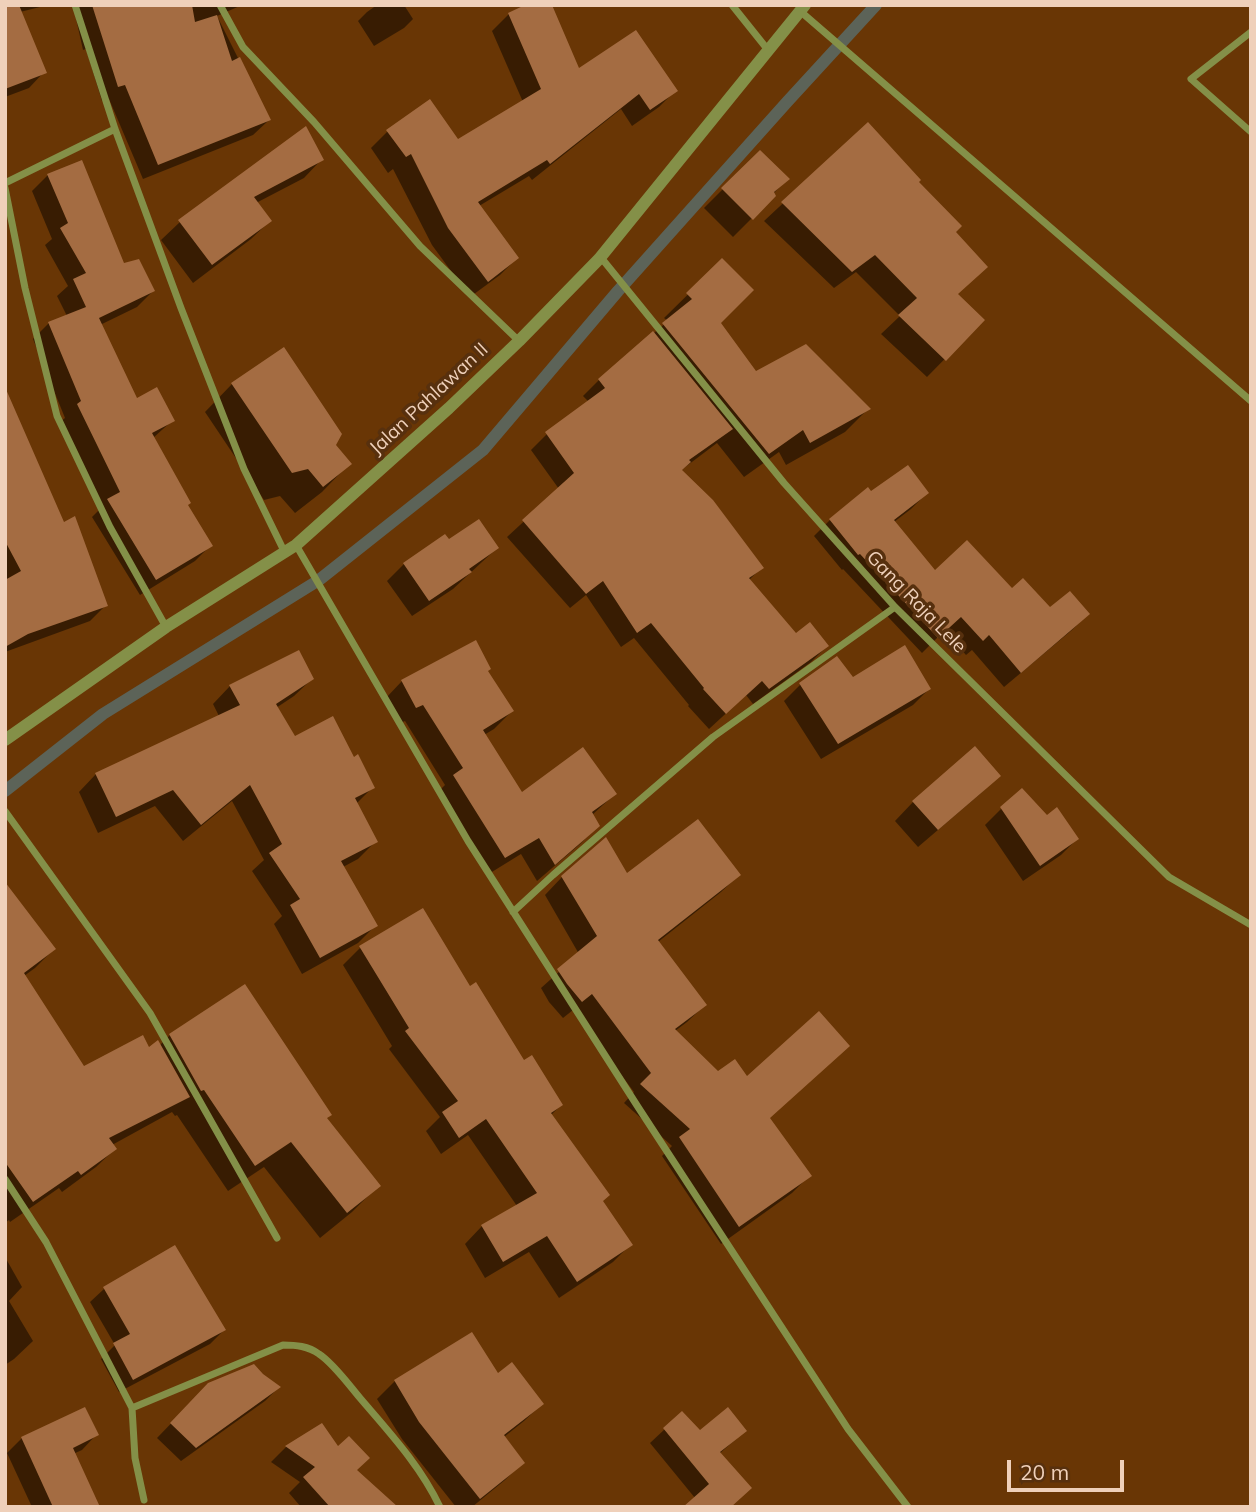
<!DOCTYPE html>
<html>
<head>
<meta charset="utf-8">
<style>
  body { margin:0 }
  #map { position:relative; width:1256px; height:1512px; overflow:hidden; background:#693605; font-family:Mulish,sans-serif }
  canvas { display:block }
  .frame { position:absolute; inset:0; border:7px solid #efd0ba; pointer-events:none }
  .scale { position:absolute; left:1007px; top:1460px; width:117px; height:32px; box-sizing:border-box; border:4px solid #efd0ba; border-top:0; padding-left:9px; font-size:21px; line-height:24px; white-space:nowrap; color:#efd0ba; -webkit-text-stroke:5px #57300e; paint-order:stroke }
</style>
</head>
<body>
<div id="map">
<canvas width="1256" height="1512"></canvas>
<div class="frame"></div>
<div class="scale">20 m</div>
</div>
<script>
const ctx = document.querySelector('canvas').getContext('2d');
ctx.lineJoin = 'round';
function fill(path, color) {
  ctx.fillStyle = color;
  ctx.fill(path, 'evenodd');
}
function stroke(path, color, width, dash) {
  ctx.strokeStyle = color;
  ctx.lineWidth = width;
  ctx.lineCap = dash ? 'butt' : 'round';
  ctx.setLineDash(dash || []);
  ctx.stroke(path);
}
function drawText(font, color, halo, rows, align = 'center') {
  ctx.font = font + ' Mulish,sans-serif';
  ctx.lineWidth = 7;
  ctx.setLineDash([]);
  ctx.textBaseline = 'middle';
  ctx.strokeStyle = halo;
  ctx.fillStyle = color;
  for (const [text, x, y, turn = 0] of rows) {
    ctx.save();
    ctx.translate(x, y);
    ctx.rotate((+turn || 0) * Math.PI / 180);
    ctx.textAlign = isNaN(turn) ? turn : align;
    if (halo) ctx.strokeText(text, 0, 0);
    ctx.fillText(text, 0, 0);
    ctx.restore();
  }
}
const shadow = new Path2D(`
  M5,5H48L20,12L44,72L29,88L5,97Z
  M73,5H242L217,16L269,120L253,135L143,179L109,99L102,101L86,49L83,50Z
  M377,5H404L413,19L404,28L374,46L358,21L367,12Z
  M509,14L579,71L676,90L659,107L632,126L621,109L532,180L529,176L479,206L517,258L500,275L470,297L432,245L393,169L388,173L371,148L387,132L458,141L523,102L492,31Z
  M868,124L917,182L956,295L983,320L927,377L881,334L900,316L856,272L834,288L764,221Z
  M760,152L787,179L773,194L774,196L733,237L704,208Z
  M322,159L304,178L256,203L270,221L251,239L193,283L161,240L180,222Z
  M48,175L123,266L153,291L137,307L100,325L136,400L173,420L153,438L186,505L211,545L195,561L140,595L92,517L103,506L61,421L65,418L33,339L49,323L67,316L57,296L68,286L45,245L52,239L32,191Z
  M722,261L719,323L755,374L868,409L845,432L786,465L779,452L744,477L717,443L680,471L761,568L749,580L796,636L827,646L811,662L753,704L746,695L709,729L688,706L689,705L634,638L621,647L586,595L570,608L507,537L559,489L531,450L547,434L589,402L583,396L599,380L668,321L664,318Z
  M232,384L333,445L349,464L322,492L295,513L280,496L264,500L205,412Z
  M5,405L63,525L106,605L90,621L5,652Z
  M927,493L911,509L894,522L935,573L1012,591L1050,610L1088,614L1072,630L1004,687L972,650L966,655L944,631L922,653L843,569L842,570L814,536L830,520L871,494Z
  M445,537L448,541L497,548L453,589L412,616L387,581L404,564Z
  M837,658L853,679L929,689L913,705L821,759L784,701L800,685Z
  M486,671L512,711L494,729L484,735L521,795L615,794L592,815L598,826L580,844L537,881L521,854L487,875L437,793L445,785L405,721L398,724L385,699L402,681Z
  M312,679L294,696L276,708L294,738L353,759L373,787L356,804L376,841L358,859L343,867L376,925L358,943L302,974L274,924L282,916L252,871L264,860L232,801L183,841L155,806L98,833L79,792L96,774L219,716L213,704L230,686Z
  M999,776L980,794L918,847L895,821L913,802Z
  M1001,809L1077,839L1061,855L1023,881L985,825Z
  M739,875L721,892L658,942L705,1005L687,1022L675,1031L768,1119L809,1176L792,1193L721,1244L662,1156L672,1146L624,1103L634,1092L573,1010L563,1018L549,1002L541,988L579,954L545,895L562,877Z
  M5,885L54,949L35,968L24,976L83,1069L159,1046L170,1035L325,1119L378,1186L352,1212L320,1238L264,1167L228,1191L177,1115L175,1116L172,1112L112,1145L115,1149L96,1167L62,1192L59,1188L10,1222L9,1220L5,1223Z
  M360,948L469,989L524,1063L561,1105L551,1115L601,1202L630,1245L613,1262L559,1298L529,1252L485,1278L465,1244L482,1226L517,1206L468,1135L441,1154L426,1131L440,1117L389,1049L392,1046L343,965Z
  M174,1247L224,1330L210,1344L119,1392L101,1359L115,1345L90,1302L104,1289Z
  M5,1257L22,1287L9,1301L33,1341L14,1359L5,1365Z
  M262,1375L279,1387L265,1401L181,1461L157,1438L209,1384Z
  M498,1375L542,1404L524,1421L504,1437L523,1462L505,1480L472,1507H456L402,1439L377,1399L395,1381Z
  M682,1413L699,1432L745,1431L719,1454L750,1488L695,1498L650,1443Z
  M322,1426L355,1471L395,1507H301L289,1493L300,1482L271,1462L286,1447Z
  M96,1435L82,1450L73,1454L98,1507H32L7,1453L22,1438Z`);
const stream = new Path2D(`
  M5,791L103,714L319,580L483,450L618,291L787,102L876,5`);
const building = new Path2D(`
  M5,5H19L47,73L5,89Z
  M92,5H192L195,22L217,15L232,61L240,57L271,120L158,165L125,85L118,87Z
  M525,5H552L579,68L636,30L678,91L650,110L639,94L550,164L547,160L478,202L519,258L488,282L448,228L411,154L406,157L386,130L430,99L458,139L541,89L508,13Z
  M868,122L921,180L919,182L962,226L956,232L988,267L958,294L985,320L946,361L898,315L917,298L875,255L852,272L781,202Z
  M306,126L324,160L254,197L272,221L212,265L178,220Z
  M760,150L790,179L774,192L776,196L753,220L721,188Z
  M82,160L124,263L139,259L155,291L99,318L137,398L157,387L175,421L152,433L191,503L188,505L213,546L156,580L107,499L120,492L77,404L81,401L48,322L86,307L73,279L86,273L60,228L68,223L47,174Z
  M722,258L754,290L721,323L756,371L806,344L871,409L810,443L803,430L769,454L662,323L692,299L686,293Z
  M653,331L733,429L689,460L691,462L682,470L713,500L764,568L749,578L796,633L810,622L829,646L769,689L762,681L726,714L703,689L704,688L651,623L637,633L603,581L586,594L522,520L574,473L545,432L605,388L598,379Z
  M284,347L342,434L336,445L352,464L323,487L308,469L292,473L231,383Z
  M5,387L64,522L75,516L108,606L28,634L5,647V580L21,571L5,541Z
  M908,465L929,493L894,520L935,570L967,540L1012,588L1023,578L1050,607L1070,591L1090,614L1021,673L989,635L983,641L961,617L938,638L860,554L858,555L829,519L868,487L871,491Z
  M479,519L499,548L469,569L472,572L429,601L403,563L445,534L449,539Z
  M476,640L491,669L488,671L514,711L483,730L522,792L583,747L617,794L592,812L600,826L555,865L539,838L505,858L453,775L463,768L423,705L416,708L401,680Z
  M905,645L931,689L838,744L799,683L837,656L853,677Z
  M299,650L314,679L276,704L295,736L333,716L354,757L358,754L375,788L355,798L378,842L341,861L378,926L320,958L290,905L300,899L269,853L282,844L250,785L201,825L173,790L116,817L95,773L240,705L229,685Z
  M975,746L1001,776L938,830L912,801Z
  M1022,788L1047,815L1057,807L1079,839L1040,866L1000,807Z
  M698,819L741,875L658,940L707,1005L675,1029L718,1071L735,1059L747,1076L819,1011L850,1046L770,1118L812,1176L739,1227L679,1137L690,1129L640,1084L651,1073L592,994L582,1002L567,984L557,969L597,936L561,876L606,837L627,873Z
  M5,882L56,949L24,973L84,1066L143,1035L149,1047L158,1040L190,1097L109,1138L117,1149L81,1175L78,1171L33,1202L5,1162Z
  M423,908L470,986L476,982L524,1060L532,1055L563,1105L551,1113L610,1195L603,1201L633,1245L577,1282L547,1236L503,1262L481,1225L537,1193L486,1119L459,1138L442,1112L458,1101L405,1031L409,1028L359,946Z
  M245,984L332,1115L327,1118L381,1186L347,1213L291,1142L255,1166L204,1090L201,1091L169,1034Z
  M175,1245L226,1330L133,1380L113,1343L130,1334L103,1287Z
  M472,1332L498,1373L512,1362L544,1404L504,1435L525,1463L480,1499L419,1422L394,1380Z
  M254,1364L263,1374L281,1387L196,1448L170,1423L208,1383Z
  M85,1407L99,1435L73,1448L100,1507H53L21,1437Z
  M728,1407L747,1431L720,1452L752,1488L731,1507H683L709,1484L663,1428L682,1411L700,1430Z
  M322,1423L338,1446L349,1436L370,1458L357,1470L398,1507H330L303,1477L315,1467L285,1446Z`);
const minor = new Path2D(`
  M75,5L115,129L181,308L244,469L285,553
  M220,5L243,47L314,122L420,246L519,341
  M732,5L768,50
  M800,11L1251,401
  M1251,32L1191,79L1251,132
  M5,183L115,129
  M5,188L25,288L57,416L110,527L166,627
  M599,259L603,260L784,483L895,607L1169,877L1251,925
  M296,545L468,841L638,1107L848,1429L908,1507
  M5,811L150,1013L277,1238
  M513,912L553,875L713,737L895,607
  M5,1179L46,1242L132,1408L135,1458L144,1500
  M132,1408L283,1345C296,1345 308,1346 319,1354C333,1363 349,1385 360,1398C389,1432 420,1465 440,1507`);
const tertiary = new Path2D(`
  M5,740L166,627L296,545L449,408L519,341L599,259L805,5`);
const streetNames = [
  ["Jalan Pahlawan II",429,399,-43],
  ["Gang Raja Lele",916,602,46]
];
fill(shadow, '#0007');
stroke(stream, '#5c6358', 12);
fill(building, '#a46c42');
stroke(minor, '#849048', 7);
stroke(tertiary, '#849048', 12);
drawText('19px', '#efd0ba', '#57300e', streetNames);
</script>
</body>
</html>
